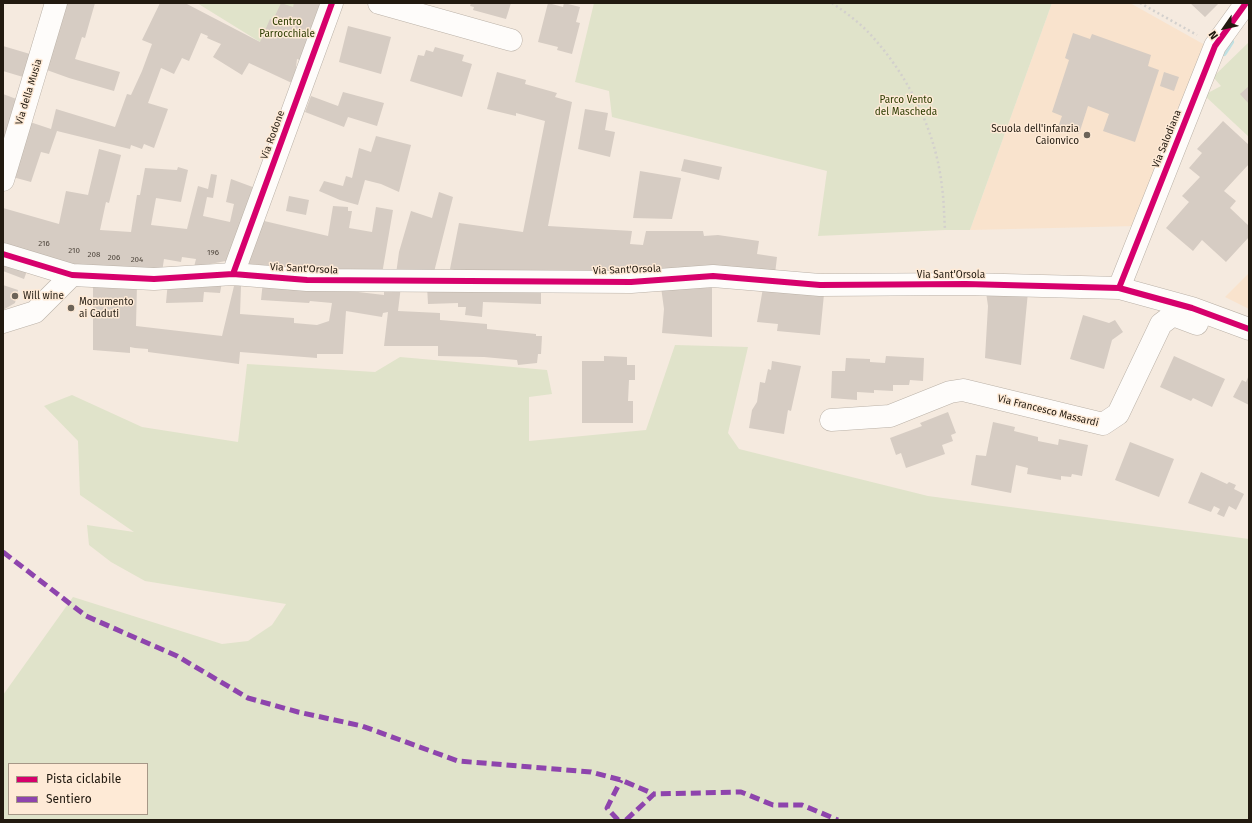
<!DOCTYPE html>
<html>
<head>
<meta charset="utf-8">
<style>
  body { margin:0 }
  #map { position:relative; width:1252px; height:823px; overflow:hidden; background:#f5eadf; font-family:"Fira Sans",sans-serif }
  canvas { display:block }
  .frame { position:absolute; inset:0; border:4px solid #221a10; pointer-events:none }
  .legend { position:absolute; left:8px; top:763px; width:140px; height:52px; box-sizing:border-box; background:#feead6; border:1px solid #a69787; margin:0; padding:5px 7px; list-style:none; font-size:12px; color:#221a10 }
  .legend li { display:flex; align-items:center; gap:8px; height:20px }
  .legend b { width:20px; border:1px solid #a69787 }
  .north { position:absolute; left:1204px; top:8px; width:40px; height:40px; -webkit-text-stroke:3px #feead6; paint-order:stroke; rotate:236deg; font-size:11px; font-weight:700; line-height:16px; text-align:center; color:#221a10 }
  .north::after { content:''; display:block; margin:auto; width:14px; height:18px; background:#221a10; clip-path:polygon(50% 0,100% 100%,50% 72%,0 100%) }
</style>
</head>
<body>
<div id="map">
<canvas width="1252" height="823"></canvas>
<div class="frame"></div>
<ul class="legend">
<li><b style="height:5px;background:#d6006c"></b>Pista ciclabile</li>
<li><b style="height:5px;background:#8e44ad"></b>Sentiero</li>
</ul>
<div class="north">N</div>
</div>
<script>
const ctx = document.querySelector('canvas').getContext('2d');
ctx.lineJoin = 'round';
function fill(path, color) {
  ctx.fillStyle = color;
  ctx.fill(path, 'evenodd');
}
function stroke(path, color, width, dash) {
  ctx.strokeStyle = color;
  ctx.lineWidth = width;
  ctx.lineCap = dash ? 'butt' : 'round';
  ctx.setLineDash(dash || []);
  ctx.stroke(path);
}
function drawText(font, color, halo, rows, align = 'center') {
  ctx.font = font + ' "Fira Sans",sans-serif';
  ctx.lineWidth = 3;
  ctx.setLineDash([]);
  ctx.textBaseline = 'middle';
  ctx.strokeStyle = halo;
  ctx.fillStyle = color;
  for (const [text, x, y, turn = 0] of rows) {
    ctx.save();
    ctx.translate(x, y);
    ctx.rotate((+turn || 0) * Math.PI / 180);
    ctx.textAlign = isNaN(turn) ? turn : align;
    if (halo) ctx.strokeText(text, 0, 0);
    ctx.fillText(text, 0, 0);
    ctx.restore();
  }
}
const built = new Path2D(`
  M1052,3H1130L1205,45L1136,226L970,230Z
  M1249,273V309L1225,297Z`);
const green = new Path2D(`
  M197,3H323L300,60L260,42Z
  M594,3H1052L970,230H945L818,236L827,171L612,117L609,91L575,82Z
  M1249,42V137L1204,95L1221,86L1213,77Z
  M675,345L748,347L728,433L739,449L928,496L1249,539V820H3V695L73,597L222,644L248,641L272,625L286,604L145,581L111,562L89,545L87,525L134,532L80,495L78,441L44,406L72,395L142,427L238,442L247,364L375,372L400,357L547,370L552,394L529,397V441L646,430ZM9,764H147V814H9Z`);
const stream = new Path2D(`
  M1224,53L1231,42`);
const building = new Path2D(`
  M64,3H95L85,38L82,37L75,59L120,72L114,91L69,78L44,69Z
  M160,3H185L260,42L270,19L273,20L281,3L293,7L294,3H323L300,60L297,59L294,84L249,63L242,75L213,57L221,44L207,38L208,36L201,33L189,61L182,58L174,74L161,68L148,103L168,109L154,148L144,144L142,149L131,145L130,149L57,131L49,154L41,152L31,182L9,176L27,121L51,129L56,109L115,127L127,94L131,95L142,71L152,44L142,40Z
  M471,3H511L506,19L473,10L474,7L470,6Z
  M548,3L563,7L564,3L580,7L576,22L580,23L572,54L557,50L558,47L538,42Z
  M1190,3H1219L1205,17Z
  M348,26L391,37L381,74L339,62Z
  M1073,33L1090,39L1092,34L1151,55L1148,66L1159,70L1135,142L1103,131L1109,114L1088,106L1079,134L1058,127L1062,116L1052,112L1069,60L1065,58Z
  M3,46L30,54L23,77L3,71Z
  M435,47L464,55L462,61L472,64L462,97L410,81L418,55L424,56L426,50L433,52Z
  M497,72L526,80L525,84L557,93L555,97L572,102L548,226L632,231L630,244L643,245L646,231H703L704,236L718,235L759,241L757,254L777,257L775,274L476,275L450,269L459,223L523,232L545,121L516,113V116L487,109Z
  M1164,72L1179,77L1174,91L1160,86Z
  M1249,86V104L1240,94Z
  M343,92L384,103L377,126L348,117L344,127L305,112L311,96L338,106Z
  M3,94L19,100L3,150Z
  M585,109L608,113L605,130L615,132L610,157L578,149Z
  M1223,121L1249,145V164L1224,191L1236,201L1230,208L1249,226V237L1226,262L1202,240L1193,251L1166,228L1189,202L1182,196L1200,177L1189,168L1202,153L1197,149Z
  M376,136L411,145L399,192L381,184L365,180L358,205L340,200L319,191L324,181L343,186L346,176L352,178L359,148L371,152Z
  M99,149L121,155L109,203L106,202L100,230L131,232L137,195H140L145,168L177,170L178,167L188,170L181,202L156,198L151,225L187,229L198,186L208,189L211,174L217,175L213,198L207,197L203,216L230,222L234,204L226,202L231,179L258,189L231,260L194,267L196,259L182,257L181,262L164,259L162,272L60,263L3,248V208L59,224L66,191L88,195Z
  M684,159L722,167L719,180L681,171Z
  M640,171L681,178L672,219L633,218Z
  M439,192L453,197L434,272L396,274L399,252L411,211L432,218Z
  M289,196L309,200L306,215L286,211Z
  M333,206L348,207V211H352L349,228L372,232L376,207L393,210L382,274L248,264L260,220L328,236Z
  M3,259L28,268L24,279L3,271Z
  M168,281L222,282L220,293L204,292L203,302L166,303Z
  M263,281L384,295V284L401,286L398,311L440,313V320L487,324V329L536,334V336H542L541,354H538L537,363L518,365L517,360L484,357L438,356V346H384L388,312L383,313L382,317L346,311L343,354H317V358L240,352L239,364L148,352V349L135,348L130,347V353L93,350V285L137,284L136,326L222,336L234,286H241L240,314L294,318V323L317,325L329,321L332,303L310,301L309,303L261,300Z
  M712,284V337L662,333L664,309L661,287Z
  M3,285L18,290L15,303L3,310Z
  M427,286L541,287V304L483,302L482,317L465,315L466,307H458V303L428,304Z
  M763,288L824,294L820,335L777,331L778,324L757,322Z
  M986,292H1028L1021,365L985,358L988,306Z
  M1083,315L1109,323L1115,320L1123,332L1112,340L1104,369L1070,359Z
  M604,356L627,357V365H635V380H629L628,401H633V423H582V361H604Z
  M886,356L924,358L923,381L910,380L909,385H893V391L874,390V393L857,392V400L831,398L832,371H845L846,358L870,359V362L885,363Z
  M1174,356L1225,379L1212,407L1193,398L1191,401L1160,387Z
  M772,361L801,366L791,411L788,410L784,434L749,428L752,410L757,402L760,382L765,383L768,369L771,370Z
  M1249,375V405L1233,397L1242,380L1246,382Z
  M948,412L956,433L951,435L953,441L942,445L945,454L906,468L901,453L896,455L890,438L922,426L920,423Z
  M993,422L1015,427L1014,431L1038,437V441L1058,445L1059,439L1088,445L1082,476L1072,474L1071,477L1061,476V480L1027,474L1028,468L1016,465L1011,493L971,485L976,455L986,456Z
  M1130,442L1174,459L1159,497L1115,480Z
  M1201,472L1227,484L1229,482L1236,485L1234,489L1244,494L1236,510L1229,506L1224,517L1217,514L1220,509L1214,506L1211,512L1188,503Z`);
const path = new Path2D(`
  M832,3C845,12 859,22 870,34C908,75 936,131 942,187C944,201 944,215 945,230
  M1140,3L1197,35`);
const minor = new Path2D(`
  M379,3L511,40
  M3,180L56,3
  M3,254L72,275L154,279L233,274L307,280L631,282L713,276L820,285L966,284L1119,288L1192,308L1249,329
  M233,274L332,3
  M1119,288L1215,46L1246,3
  M3,322L35,312L72,275
  M831,420L890,416L950,392L963,390L1103,424L1118,414L1161,324L1173,315L1197,324`);
const quiet = new Path2D(`
  M3,552L86,616L177,656L248,698L298,712L362,726L458,761L591,772L621,780L654,794
  M618,820L607,808L621,780
  M626,820L654,794L741,792L773,805H802L838,820`);
const cycleway = new Path2D(`
  M3,254L72,275L154,279L233,274L307,280L631,282L713,276L820,285L966,284L1119,288L1192,308L1249,329
  M233,274L332,3
  M1119,288L1215,46L1246,3`);
const markers = [
  [1087,135,4,"#6c6358"],
  [15,296,4,"#6c6358"],
  [71,308,4,"#6c6358"]
];
const numberNames = [
  ["216",44,244],
  ["210",74,251],
  ["196",213,253],
  ["208",94,255],
  ["206",114,258],
  ["204",137,260]
];
const parkNames = [
  ["Centro",287,22],
  ["Parrocchiale",287,34],
  ["Parco Vento",906,100],
  ["del Mascheda",906,112]
];
const streetNames = [
  ["Via della Musia",29,92,-73],
  ["Via Rodone",273,135,-70],
  ["Via Salodiana",1167,139,-68],
  ["Via Sant'Orsola",304,269,3],
  ["Via Sant'Orsola",627,270,-2],
  ["Via Sant'Orsola",951,275],
  ["Via Francesco Massardi",1048,411,14]
];
const poiNames = [
  ["Scuola dell'infanzia",1079,129,"right"],
  ["Caionvico",1079,141,"right"],
  ["Will wine",23,296],
  ["Monumento",79,302],
  ["ai Caduti",79,314]
];
fill(built, '#f9e3cd');
fill(green, '#e0e3ca');
stroke(stream, '#c0e0e2', 6);
fill(building, '#d6ccc3');
stroke(minor, '#bab1a7', 23);
stroke(path, '#d3d0cd', 2.5, [2, 3]);
stroke(minor, '#fefcfa', 22);
stroke(quiet, '#8e44ad', 5, [10, 5]);
stroke(cycleway, '#d6006c', 6);
for (const [x, y, r, color] of markers) {
  const dot = new Path2D();
  dot.arc(x, y, r, 0, 2 * Math.PI);
  ctx.fillStyle = color;
  ctx.fill(dot);
  stroke(dot, '#feead6', 1.5);
}
drawText('8px', '#4f463d', null, numberNames);
drawText('10px', '#2c3c00', '#feead6', parkNames);
drawText('10px', '#221a10', '#feead6', streetNames);
drawText('10px', '#221a10', '#feead6', poiNames, 'left');
</script>
</body>
</html>
